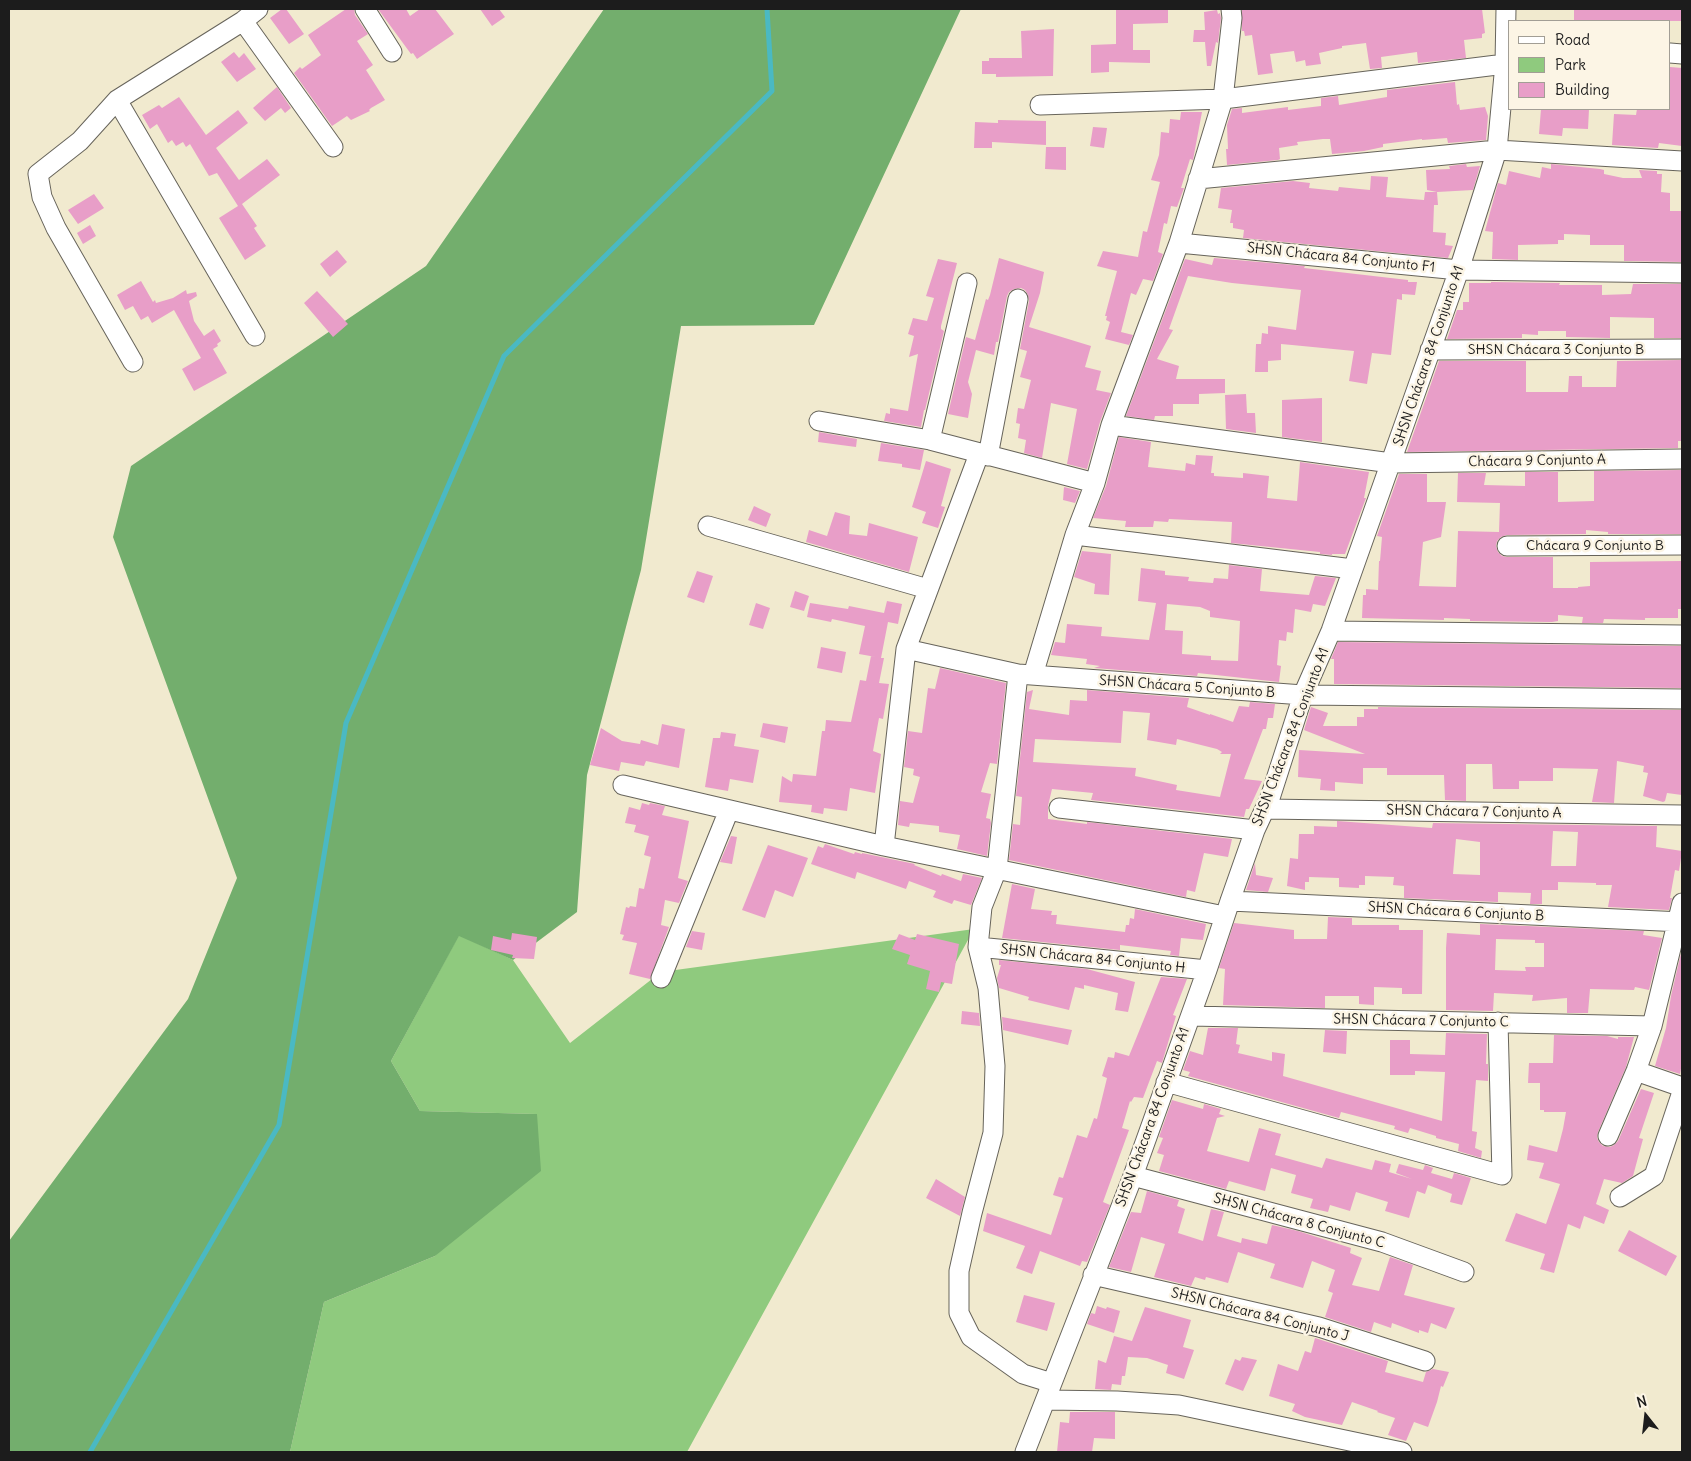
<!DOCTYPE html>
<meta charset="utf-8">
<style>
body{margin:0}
#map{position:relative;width:1691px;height:1461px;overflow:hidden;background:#f1eacf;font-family:Delius,sans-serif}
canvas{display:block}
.frame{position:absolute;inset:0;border:10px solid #1c1c1c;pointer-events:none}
.legend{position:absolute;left:1508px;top:20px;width:162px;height:90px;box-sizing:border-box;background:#fcf5e5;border:1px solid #a29e95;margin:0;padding:6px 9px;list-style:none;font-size:15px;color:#1c1c1c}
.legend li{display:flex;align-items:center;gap:10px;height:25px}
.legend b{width:25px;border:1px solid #a29e95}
.north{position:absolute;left:1621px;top:1391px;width:50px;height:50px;-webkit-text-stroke:4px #fcf5e5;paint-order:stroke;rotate:344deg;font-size:14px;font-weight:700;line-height:20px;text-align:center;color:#1c1c1c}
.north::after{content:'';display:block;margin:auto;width:18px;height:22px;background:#1c1c1c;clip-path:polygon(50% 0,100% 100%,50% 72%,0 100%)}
</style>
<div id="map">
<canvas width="1691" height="1461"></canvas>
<div class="frame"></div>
<ul class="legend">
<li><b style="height:6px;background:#fff"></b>Road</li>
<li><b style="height:14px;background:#8fca7e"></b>Park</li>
<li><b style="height:14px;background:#e89ec8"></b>Building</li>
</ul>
<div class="north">N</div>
</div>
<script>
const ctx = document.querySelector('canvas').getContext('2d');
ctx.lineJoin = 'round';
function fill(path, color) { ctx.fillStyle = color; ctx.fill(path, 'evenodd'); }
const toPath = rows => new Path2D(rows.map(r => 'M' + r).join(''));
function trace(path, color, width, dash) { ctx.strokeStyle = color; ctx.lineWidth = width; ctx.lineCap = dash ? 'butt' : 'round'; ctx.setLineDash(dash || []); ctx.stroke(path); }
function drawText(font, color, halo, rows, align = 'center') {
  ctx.font = font + ' Delius,sans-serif'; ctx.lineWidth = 5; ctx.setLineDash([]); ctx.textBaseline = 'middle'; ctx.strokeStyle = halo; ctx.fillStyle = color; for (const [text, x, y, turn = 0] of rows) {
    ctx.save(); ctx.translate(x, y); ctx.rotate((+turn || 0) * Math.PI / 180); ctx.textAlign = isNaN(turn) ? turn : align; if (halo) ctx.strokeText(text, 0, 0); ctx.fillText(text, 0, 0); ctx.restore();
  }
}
const green = toPath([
 [974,929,687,1452,290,1452,324,1302,435,1256,536,1114,420,1111,391,1061,459,935,513,960,570,1043,661,972]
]);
const forest = toPath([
 [604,9,961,9,814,325,681,326,641,570,587,775,577,912,513,960,459,936,391,1061,420,1111,537,1114,541,1171,435,1256,324,1302,290,1452,9,1452,9,1241,188,999,237,878,113,537,131,466,426,266]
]);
const stream = toPath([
 [90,1452,279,1125,346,723,504,356,772,91,767,9]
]);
const building = toPath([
 [282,9,286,9,304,34,289,44,270,18],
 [346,9,354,9,355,15,368,34,357,41,373,65,366,70,385,100,371,108,369,110,370,111,351,120,347,116,332,126,294,73,300,67,302,69,321,55,308,35],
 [378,9,406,9,410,16,420,9,435,9,454,34,417,59,413,53,411,54],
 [480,9,499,9,505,17,492,26],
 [1116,9,1168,9,1168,23,1133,24,1133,50,1150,50,1150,63,1109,62,1109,72,1091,73,1091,45,1116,44],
 [1251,9,1482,9,1485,33,1482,34,1482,38,1464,40,1466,58,1418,63,1417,52,1381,57,1382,68,1370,69,1366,43,1342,46,1342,48,1319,53,1321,64,1306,66,1305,60,1296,62,1294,51,1270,54,1273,73,1258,75,1252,35,1245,36,1244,31,1242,31,1242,10],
 [1574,9,1682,9,1682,21,1574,21],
 [1217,10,1218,14,1220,13,1221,18,1218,43,1216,42,1211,66,1207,66,1205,42,1193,42,1194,30,1205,30,1204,12],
 [1054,29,1053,76,996,77,996,74,982,74,982,61,989,61,989,58,1022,58,1021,31],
 [234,52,239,58,244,53,256,69,237,82,221,62],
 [1670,67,1682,68,1682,146,1659,143,1658,148,1612,145,1614,114,1636,115,1637,109,1670,110],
 [1455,82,1457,105,1459,104,1460,110,1485,107,1488,116,1486,140,1448,143,1447,138,1422,140,1422,139,1383,144,1383,147,1364,151,1332,154,1330,139,1323,139,1297,142,1298,145,1279,148,1280,159,1278,160,1227,165,1226,149,1228,149,1227,125,1232,109,1242,108,1242,113,1288,107,1288,110,1321,106,1321,98,1338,96,1339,105,1387,97,1387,90],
 [277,87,291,108,285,113,281,108,265,121,253,108],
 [179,97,206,135,238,110,248,123,216,148,239,180,267,159,280,175,242,204,257,226,254,228,266,246,245,260,219,218,238,206,217,173,209,176,190,144,186,147,183,142,176,146,172,140,168,143,157,124,150,129,142,115,159,105,162,108],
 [1541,109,1589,109,1588,129,1563,128,1562,136,1539,134],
 [1181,112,1202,112,1193,160,1190,159,1181,188,1184,188,1177,207,1171,206,1167,224,1164,223,1158,252,1163,254,1153,281,1143,279,1136,295,1131,293,1121,332,1133,335,1129,345,1105,339,1110,322,1106,320,1107,316,1105,316,1117,271,1097,266,1103,251,1138,257,1143,231,1147,232,1160,182,1151,180,1159,155,1161,132,1169,133,1170,119,1180,120],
 [998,120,1046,121,1046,145,992,142,992,148,974,148,975,122,998,123],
 [1093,127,1107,128,1104,148,1090,146],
 [1046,147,1066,147,1066,170,1045,169],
 [1466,164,1467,167,1480,166,1473,190,1437,192,1438,205,1434,205,1433,232,1446,233,1445,245,1453,246,1448,258,1243,238,1244,230,1233,228,1233,223,1230,223,1232,210,1218,208,1221,188,1293,181,1310,183,1309,188,1338,191,1339,187,1370,190,1371,176,1388,177,1386,197,1424,200,1425,192,1437,192,1427,190,1426,170,1450,169,1449,166],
 [1551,164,1600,169,1604,170,1604,174,1623,178,1642,178,1639,170,1657,171,1657,174,1662,174,1661,192,1670,193,1670,211,1682,211,1682,262,1624,261,1624,245,1590,245,1590,235,1564,234,1564,240,1558,240,1558,244,1518,245,1518,260,1492,259,1493,232,1485,231,1498,183,1506,185,1509,171,1540,178,1542,167,1551,169],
 [94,194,104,208,78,224,68,210],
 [90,225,96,236,83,244,77,233],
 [337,250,347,262,330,277,320,264],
 [999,258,1044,272,1040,293,1029,327,1091,346,1085,367,1101,371,1096,390,1111,393,1100,422,1087,469,1067,464,1077,409,1051,403,1042,458,1024,453,1026,440,1018,438,1020,424,1016,423,1018,408,1024,409,1031,380,1020,377,1027,351,1020,349,1029,301,1028,295,1025,290,1021,288,1014,289,1009,292,1007,296,998,342,996,342,994,355,976,350,968,382,972,394,968,418,948,414,966,337,975,340,986,299,988,300,990,295],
 [1214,258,1305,266,1304,268,1408,280,1408,282,1417,282,1415,295,1402,294,1402,300,1397,299,1391,355,1372,353,1367,384,1349,381,1354,351,1292,345,1281,344,1281,360,1268,361,1268,372,1255,372,1256,344,1261,344,1262,333,1268,334,1268,326,1296,330,1301,290,1232,283,1188,276,1169,329,1173,330,1157,359,1179,366,1176,379,1225,379,1225,393,1199,394,1199,404,1173,404,1173,416,1155,416,1154,420,1126,416,1185,259,1212,265],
 [938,259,957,263,941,326,941,329,944,331,925,410,924,410,921,427,884,421,886,413,890,414,890,408,908,411,918,354,909,357,914,336,908,334,913,318,927,321,934,298,926,296],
 [141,281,153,302,155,300,156,303,173,298,186,290,187,294,196,292,197,296,189,301,194,321,204,336,214,329,221,341,217,344,218,346,213,349,227,373,194,391,182,369,201,358,174,310,152,323,148,316,141,320,133,306,125,310,117,295],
 [1491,282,1560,283,1559,285,1602,285,1602,295,1631,294,1633,284,1682,284,1682,338,1654,338,1654,318,1610,317,1610,338,1566,337,1566,331,1538,331,1538,335,1522,334,1522,338,1447,339,1457,310,1463,310,1463,302,1469,302,1469,283,1491,283],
 [317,291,348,324,333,337,304,303],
 [1682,360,1682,441,1678,441,1678,448,1407,452,1439,361,1526,361,1526,392,1568,392,1569,376,1582,376,1582,387,1616,387,1617,361],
 [1246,394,1247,413,1255,413,1256,433,1226,429,1225,395],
 [1322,398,1322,442,1282,437,1282,400],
 [819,432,857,439,856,447,818,442],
 [1119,437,1151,442,1148,467,1185,471,1186,463,1195,465,1196,455,1213,456,1211,473,1214,473,1214,476,1243,478,1243,473,1269,476,1267,498,1297,501,1300,462,1369,472,1364,498,1366,498,1345,554,1332,554,1332,555,1320,554,1320,552,1231,543,1232,522,1169,519,1168,522,1154,521,1153,527,1125,527,1126,521,1093,518,1106,486],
 [881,443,924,450,920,470,902,467,902,464,878,461],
 [926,461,951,469,941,506,945,507,938,528,922,523,926,512,912,507],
 [1682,470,1682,534,1608,534,1608,532,1586,530,1586,534,1507,535,1501,537,1497,541,1496,546,1498,552,1502,556,1507,557,1553,557,1553,588,1578,588,1578,587,1590,586,1590,562,1682,561,1682,609,1678,609,1678,618,1645,618,1645,620,1604,619,1603,623,1582,623,1583,617,1558,615,1558,621,1552,622,1470,621,1470,619,1444,618,1444,620,1362,618,1363,595,1366,595,1366,589,1378,590,1379,561,1380,561,1382,537,1377,536,1399,474,1427,474,1427,502,1446,502,1441,537,1423,542,1419,586,1456,587,1458,531,1499,532,1500,503,1457,502,1458,473,1486,473,1484,485,1525,486,1525,472,1558,472,1558,502,1594,501,1594,471],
 [1064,487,1080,491,1075,503,1063,500],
 [754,506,771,514,766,527,748,520],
 [835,512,850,516,849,534,867,536,869,523,918,537,909,572,806,542,809,530,827,536],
 [1082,551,1111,554,1109,595,1094,594,1095,584,1074,577],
 [1229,565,1262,569,1260,591,1309,595,1315,576,1336,578,1325,606,1313,604,1311,612,1295,609,1293,633,1287,632,1286,641,1279,640,1277,665,1281,666,1279,682,1198,673,1197,676,1094,668,1100,666,1086,664,1087,659,1051,655,1055,642,1065,643,1067,624,1102,627,1101,636,1149,640,1156,603,1138,601,1141,568,1165,571,1165,575,1189,577,1188,581,1213,583,1214,578,1228,579],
 [1167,604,1200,607,1210,611,1210,617,1240,621,1238,661,1211,660,1211,656,1182,654,1183,631,1165,630],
 [697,571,713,576,704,603,687,597],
 [795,591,809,596,804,611,790,607],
 [887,601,902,604,898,624,888,622,881,658,884,658,879,683,889,684,883,719,879,718,873,751,881,754,875,793,850,788,847,811,824,808,823,814,811,812,812,805,779,802,782,776,792,782,793,774,816,776,822,731,825,731,826,720,851,722,860,680,866,681,871,656,876,657,859,654,865,626,832,619,831,622,807,617,810,603,848,609,849,606,884,613],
 [756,603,770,608,763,629,749,625],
 [1338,642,1682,646,1681,682,1682,682,1682,688,1334,684,1334,659,1331,659],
 [821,647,846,652,842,673,817,668],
 [940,668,1006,683,997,764,990,763,981,792,991,794,986,818,990,819,991,823,987,856,957,849,960,835,939,832,939,826,910,823,909,827,898,825,900,801,913,803,920,777,913,775,914,769,904,767,908,731,922,733,928,688,935,689],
 [1033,690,1029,709,1069,715,1070,700,1087,701,1087,690,1189,698,1187,707,1210,715,1210,714,1233,722,1239,706,1249,707,1250,702,1275,704,1273,718,1268,718,1266,729,1263,729,1244,779,1262,781,1249,809,1246,809,1244,817,1091,800,1093,793,1052,789,1048,806,1048,819,1087,824,1087,822,1232,839,1228,857,1204,853,1195,892,1187,890,1186,897,1009,860,1013,824,1020,825,1022,797,1016,796,1027,692],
 [1123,711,1150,713,1147,740,1176,745,1177,739,1217,749,1222,752,1220,754,1231,754,1220,797,1176,790,1177,785,1135,776,1136,768,1033,762,1035,739,1121,743],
 [1311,707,1328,713,1323,726,1357,726,1357,717,1364,717,1364,709,1378,709,1378,707,1682,710,1682,795,1667,793,1665,801,1663,802,1643,796,1648,773,1643,772,1644,766,1617,761,1614,803,1592,802,1598,769,1553,768,1553,781,1519,781,1519,789,1493,789,1492,764,1466,764,1466,801,1445,800,1444,775,1387,775,1387,768,1363,768,1363,784,1335,782,1335,791,1320,790,1321,779,1298,777,1299,750,1365,754,1304,730],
 [763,723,788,727,785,743,760,737],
 [662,724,685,729,679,768,646,761,644,766,621,762,619,771,590,765,601,728,622,741,640,744,641,740,658,745],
 [721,732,736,734,734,746,759,750,753,783,730,779,728,791,705,787,713,738,720,738],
 [642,803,649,805,650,803,665,806,662,815,689,821,678,878,688,881,679,903,665,900,661,925,669,927,650,979,629,974,637,943,622,940,624,935,620,934,626,907,629,908,630,906,636,907,639,888,644,889,651,857,644,855,649,836,634,832,636,825,625,823,629,807,640,810],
 [1337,821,1432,828,1433,823,1657,826,1656,847,1682,851,1679,871,1675,870,1670,898,1672,898,1669,910,1608,907,1612,885,1596,885,1596,883,1558,882,1558,890,1542,890,1542,893,1537,893,1542,893,1542,904,1530,904,1531,893,1498,892,1498,902,1404,898,1404,886,1393,885,1394,877,1365,876,1365,885,1359,885,1359,888,1339,887,1339,878,1309,877,1309,882,1305,882,1305,890,1287,886,1290,858,1298,859,1299,834,1314,834,1314,826,1337,827],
 [1553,831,1578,832,1576,866,1551,866],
 [1456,839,1480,842,1480,875,1453,874],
 [731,836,737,837,732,864,720,862],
 [825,844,854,854,855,852,862,854,862,853,915,864,914,865,941,876,942,874,961,881,963,874,982,878,971,905,954,900,952,904,933,897,936,891,909,881,906,889,857,872,855,879,811,864,818,846,823,848],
 [768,845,808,858,793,897,775,890,765,918,742,910],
 [1255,863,1256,875,1273,878,1268,892,1246,890],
 [1012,884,1035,889,1031,909,1052,911,1051,915,1057,915,1056,924,1125,932,1126,925,1129,925,1130,918,1134,919,1135,909,1206,924,1203,940,1181,938,1179,956,1170,955,1171,951,1120,945,1120,950,1002,938],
 [1328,917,1352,918,1352,925,1399,925,1399,930,1423,930,1422,994,1402,994,1402,988,1374,987,1374,1005,1359,1004,1359,996,1325,996,1325,1008,1223,1005,1225,969,1219,968,1234,923,1294,930,1294,939,1327,939],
 [1480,924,1644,931,1643,935,1662,938,1649,990,1635,987,1634,990,1590,989,1588,1013,1567,1013,1567,998,1532,1001,1533,995,1494,993,1493,1011,1446,1010,1446,948,1447,933,1480,935],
 [1496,939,1535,940,1535,943,1544,943,1544,967,1525,967,1526,971,1495,970],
 [692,931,705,933,702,950,686,947],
 [512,933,537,937,534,959,512,958,513,955,491,950,493,936,511,940],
 [899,934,915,940,917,934,959,944,952,984,941,982,939,992,926,989,930,971,907,964,910,955,892,949],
 [1682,949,1682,1063,1680,1074,1655,1066,1666,1028,1671,996],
 [999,960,1087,969,1135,982,1128,1012,1115,1010,1118,993,1084,985,1084,989,1075,987,1069,1010,1028,1000,1029,997,999,988,997,978,1001,965,999,965],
 [1161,977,1187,979,1173,1015,1176,1016,1162,1063,1157,1061,1143,1098,1134,1097,1131,1102,1130,1101,1122,1128,1129,1130,1103,1202,1110,1205,1087,1262,1082,1261,1080,1266,1040,1251,1032,1274,1016,1268,1025,1246,983,1231,987,1213,1051,1235,1063,1198,1053,1195,1059,1177,1063,1178,1077,1135,1087,1138,1094,1118,1097,1119,1107,1078,1102,1076,1108,1057,1114,1058,1115,1052,1129,1056],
 [962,1011,979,1013,980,1026,961,1024],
 [1002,1017,1072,1030,1068,1045,1003,1030],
 [1208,1028,1238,1028,1236,1044,1240,1045,1238,1053,1272,1061,1272,1052,1285,1054,1283,1076,1442,1121,1445,1072,1415,1071,1415,1075,1390,1075,1390,1040,1410,1040,1410,1054,1445,1055,1446,1033,1487,1034,1486,1064,1488,1064,1488,1081,1476,1080,1472,1131,1477,1132,1475,1148,1482,1151,1481,1158,1458,1151,1459,1144,1436,1138,1436,1136,1410,1128,1408,1133,1394,1129,1395,1126,1341,1112,1339,1118,1188,1076,1190,1072,1183,1070,1190,1051,1203,1055],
 [1325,1030,1347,1031,1346,1054,1323,1052],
 [1554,1035,1607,1036,1618,1039,1618,1037,1634,1037,1626,1067,1598,1132,1597,1138,1599,1142,1603,1146,1610,1147,1614,1145,1618,1141,1641,1089,1654,1093,1639,1138,1643,1139,1633,1176,1622,1183,1604,1179,1596,1204,1609,1210,1604,1224,1584,1216,1580,1229,1568,1224,1554,1273,1540,1269,1545,1254,1505,1241,1516,1213,1546,1224,1560,1184,1539,1178,1544,1163,1527,1160,1529,1145,1557,1152,1563,1129,1566,1112,1544,1112,1544,1110,1540,1110,1540,1083,1528,1083,1529,1063,1553,1063],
 [1172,1100,1203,1109,1204,1104,1221,1109,1219,1114,1225,1116,1217,1118,1207,1151,1249,1162,1259,1128,1281,1134,1275,1155,1322,1168,1326,1158,1372,1170,1375,1160,1391,1164,1389,1172,1412,1179,1396,1173,1399,1164,1423,1170,1425,1165,1433,1168,1431,1173,1452,1179,1454,1173,1471,1178,1462,1205,1450,1202,1452,1194,1428,1185,1425,1194,1417,1191,1409,1218,1385,1211,1388,1202,1356,1192,1350,1211,1330,1205,1328,1212,1310,1208,1313,1199,1291,1193,1296,1175,1271,1168,1265,1191,1229,1181,1226,1189,1159,1171,1164,1155,1157,1153,1163,1138,1159,1137],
 [936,1179,965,1197,960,1216,926,1198],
 [1147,1191,1179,1200,1177,1206,1185,1209,1178,1233,1203,1241,1211,1209,1224,1212,1217,1236,1241,1243,1242,1238,1267,1244,1272,1225,1298,1231,1351,1248,1350,1253,1362,1258,1352,1285,1379,1291,1390,1257,1413,1265,1404,1295,1455,1308,1446,1329,1431,1323,1428,1333,1419,1330,1419,1333,1392,1323,1391,1328,1374,1322,1371,1332,1325,1317,1333,1293,1328,1291,1335,1270,1312,1261,1303,1288,1270,1278,1275,1264,1238,1252,1228,1283,1206,1277,1205,1280,1195,1277,1191,1286,1154,1277,1165,1244,1141,1237,1131,1272,1109,1267,1131,1212,1141,1213],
 [1629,1230,1677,1256,1666,1276,1618,1251],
 [1024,1295,1055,1303,1047,1331,1016,1322],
 [1097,1306,1106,1309,1107,1307,1120,1311,1114,1333,1087,1324,1091,1313,1095,1314],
 [1145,1307,1191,1320,1183,1347,1194,1350,1184,1379,1166,1373,1168,1365,1147,1358,1128,1357,1125,1376,1122,1376,1121,1385,1112,1384,1111,1390,1095,1389,1098,1360,1106,1363,1114,1336,1132,1341],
 [1315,1338,1388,1361,1385,1372,1423,1382,1426,1372,1433,1369,1449,1372,1443,1387,1441,1386,1437,1402,1428,1427,1414,1422,1406,1441,1388,1435,1395,1418,1377,1412,1378,1411,1352,1402,1342,1425,1305,1417,1292,1411,1295,1404,1269,1396,1278,1364,1298,1371,1305,1351,1311,1353],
 [1242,1357,1257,1360,1243,1391,1225,1384,1235,1359,1240,1361],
 [1070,1412,1115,1412,1115,1439,1094,1438,1092,1452,1057,1452,1060,1422,1069,1423]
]);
const minor = toPath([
 [365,9,392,52],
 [243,21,333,147],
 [1670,53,1682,54],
 [117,100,255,336],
 [1040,105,1223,99,1505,64],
 [1198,179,1497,150,1682,161],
 [1179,243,1459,270,1682,273],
 [1430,350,1682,349],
 [133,362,56,228,42,197,38,174,80,141,117,100,243,21,258,9],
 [819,421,930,440,1095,483],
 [1111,425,1391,463,1682,459],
 [930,440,967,283],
 [988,456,1018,299],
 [708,526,928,589],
 [1075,535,1353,569],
 [1507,546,1682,545],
 [1331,631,1682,635],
 [906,649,1018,674,1303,695,1682,699],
 [1018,674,997,869,982,907,978,947,988,988,995,1066,993,1133,972,1213,959,1271,959,1313,971,1337,1023,1374,1052,1383],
 [1033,675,1075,535,1095,483,1111,425,1179,243,1223,99,1232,18,1231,9],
 [623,785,884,846,1224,916],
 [1059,808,1255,830],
 [1265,809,1682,815],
 [884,846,906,649,979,454],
 [1230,901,1682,922],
 [978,947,1207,970],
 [661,978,729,810],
 [1191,1016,1652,1026],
 [1636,1071,1682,1087],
 [1166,1082,1502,1175,1498,1022],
 [1608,1136,1636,1071,1652,1026,1682,903],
 [1133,1176,1382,1242,1464,1272],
 [1620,1197,1654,1176,1682,1092],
 [1093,1275,1319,1327,1425,1361],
 [1046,1400,1117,1401,1179,1405,1402,1452],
 [1025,1452,1133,1176,1207,970,1230,901,1255,830,1270,798,1303,695,1331,631,1459,270,1497,150,1505,64,1506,9]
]);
const streetNames = [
 ["SHSN Chácara 84 Conjunto F1",1341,258,6],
 ["SHSN Chácara 3 Conjunto B",1556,350],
 ["SHSN Chácara 84 Conjunto A1",1429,356,-71],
 ["Chácara 9 Conjunto A",1537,461,-1],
 ["Chácara 9 Conjunto B",1595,546],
 ["SHSN Chácara 5 Conjunto B",1187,687,4],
 ["SHSN Chácara 84 Conjunto A1",1291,737,-69],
 ["SHSN Chácara 7 Conjunto A",1474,812,1],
 ["SHSN Chácara 6 Conjunto B",1456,912,3],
 ["SHSN Chácara 84 Conjunto H",1093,959,6],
 ["SHSN Chácara 7 Conjunto C",1421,1021,1],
 ["SHSN Chácara 84 Conjunto A1",1153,1117,-70],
 ["SHSN Chácara 8 Conjunto C",1299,1221,15],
 ["SHSN Chácara 84 Conjunto J",1260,1315,14]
];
fill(green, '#8fca7e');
fill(forest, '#73ae6d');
trace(stream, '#4ab9c3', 5);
fill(building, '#e89ec8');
trace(minor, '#67645b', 21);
trace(minor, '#fff', 19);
drawText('14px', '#1c1c1c', '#fcf5e5', streetNames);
</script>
